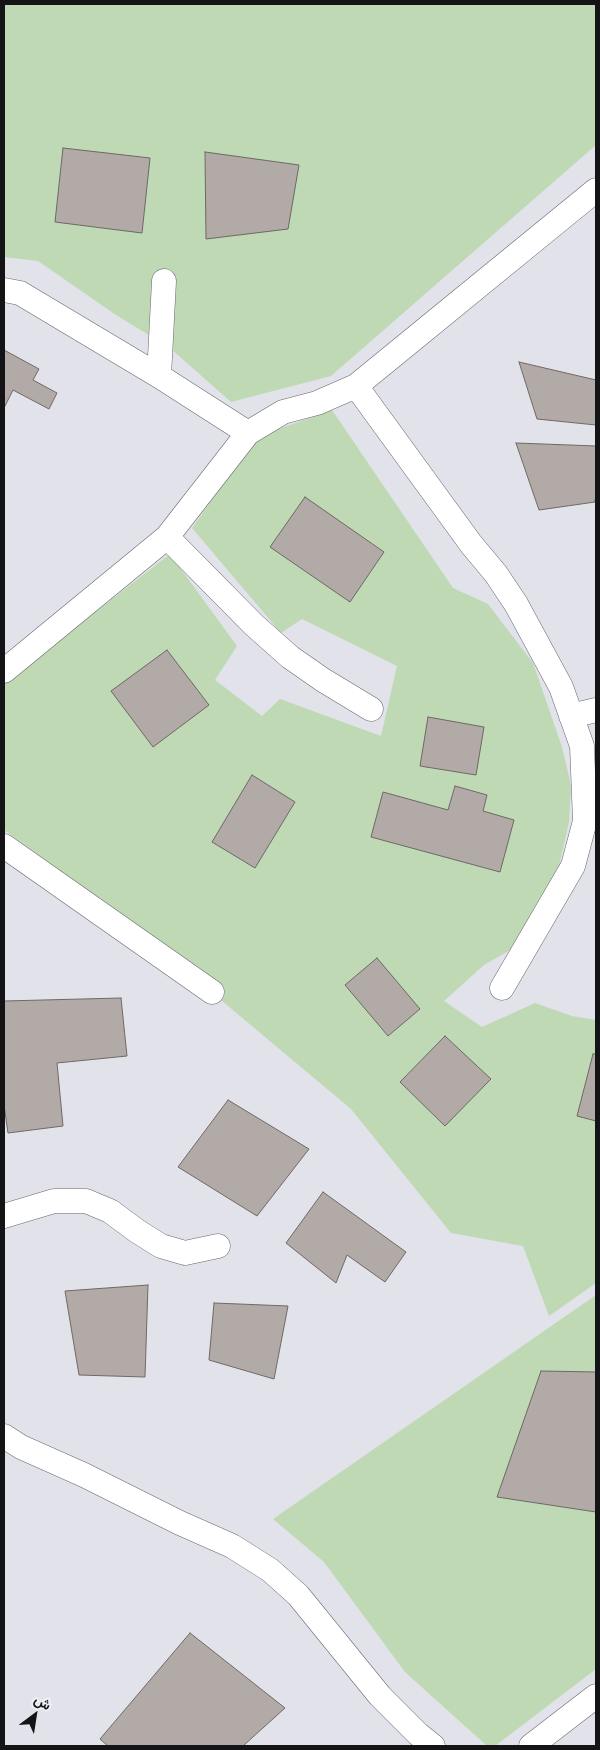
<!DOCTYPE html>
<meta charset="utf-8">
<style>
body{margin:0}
#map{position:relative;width:600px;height:1750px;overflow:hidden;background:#e2e2ea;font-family:Raleway,Vazirmatn,sans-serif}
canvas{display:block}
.frame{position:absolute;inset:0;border:5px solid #141417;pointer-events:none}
.north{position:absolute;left:10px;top:1690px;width:50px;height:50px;-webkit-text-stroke:4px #eff0f7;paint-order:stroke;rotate:31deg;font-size:14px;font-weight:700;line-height:20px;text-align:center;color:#141417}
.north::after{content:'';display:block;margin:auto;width:18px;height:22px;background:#141417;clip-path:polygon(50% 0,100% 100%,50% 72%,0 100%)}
</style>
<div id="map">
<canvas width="600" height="1750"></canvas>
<div class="frame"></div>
<div class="north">ش</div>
</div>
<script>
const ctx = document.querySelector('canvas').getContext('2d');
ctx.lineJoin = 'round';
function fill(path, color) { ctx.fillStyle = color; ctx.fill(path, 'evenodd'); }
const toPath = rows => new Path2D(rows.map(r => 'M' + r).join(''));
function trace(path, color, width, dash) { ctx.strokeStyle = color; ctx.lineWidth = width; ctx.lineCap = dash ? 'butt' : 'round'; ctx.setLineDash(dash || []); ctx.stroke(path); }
const green = toPath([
 [4,4,596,4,596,145,331,376,231,402,170,348,116,315,38,261,4,257],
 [332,410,453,588,488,604,533,663,562,747,571,785,569,822,559,866,512,949,484,965,444,1001,482,1027,535,1003,572,1016,596,1020,596,1283,549,1316,523,1246,451,1233,351,1109,105,903,4,830,4,683,170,554,237,646,215,680,262,716,280,699,381,736,397,666,302,619,281,633,192,528,256,437],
 [596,1295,596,1669,495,1746,487,1746,405,1672,324,1562,273,1519]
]);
const building = toPath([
 [63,148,150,158,142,233,55,222,63,148],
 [205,152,299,165,288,229,206,239,205,152],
 [4,350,39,369,33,380,57,393,49,409,13,390,4,408,4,350],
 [519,362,596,380,596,425,537,419,519,362],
 [516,443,596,446,596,492,595,502,539,510,516,443],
 [305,497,384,552,350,602,270,547,305,497],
 [167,650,209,705,153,747,111,691,167,650],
 [428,717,484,727,476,775,420,766,428,717],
 [252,775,295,802,255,868,212,842,252,775],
 [455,786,487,795,483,811,514,820,500,872,371,837,383,792,448,810,455,786],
 [377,958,420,1009,388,1036,345,985,377,958],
 [121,998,127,1056,57,1063,63,1126,8,1133,4,1105,4,1001,121,998],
 [445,1036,491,1079,445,1126,400,1082,445,1036],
 [593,1054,596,1054,596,1121,577,1116,593,1054],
 [228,1100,309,1149,257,1216,178,1167,228,1100],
 [323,1192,406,1252,385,1282,347,1255,336,1283,286,1243,323,1192],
 [148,1285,145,1377,79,1375,65,1291,148,1285],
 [214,1303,288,1306,274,1379,209,1360,214,1303],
 [541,1371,596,1372,596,1512,497,1497,541,1371],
 [190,1633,285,1708,243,1746,108,1746,100,1739,190,1633]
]);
const street = toPath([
 [4,290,20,293,159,376,248,433],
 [159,376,164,281],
 [356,386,471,544,496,574,516,604,561,687,582,746,585,821,573,866,502,988],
 [167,537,254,625,290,657,323,680,371,709],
 [4,671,167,537,248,433,283,412,317,403,356,386,596,190],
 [571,716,596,710],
 [4,846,212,992],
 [4,1216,54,1201,86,1201,110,1211,137,1231,161,1246,185,1253,218,1246],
 [4,1436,21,1447,84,1475,180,1523,232,1546,270,1570,298,1595,380,1696,418,1734,433,1746],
 [531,1746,596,1696]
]);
fill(green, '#bfd9b5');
fill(building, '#b2aaa7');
trace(building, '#6f6865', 1);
trace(street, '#66676d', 25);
trace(street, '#fff', 24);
</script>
